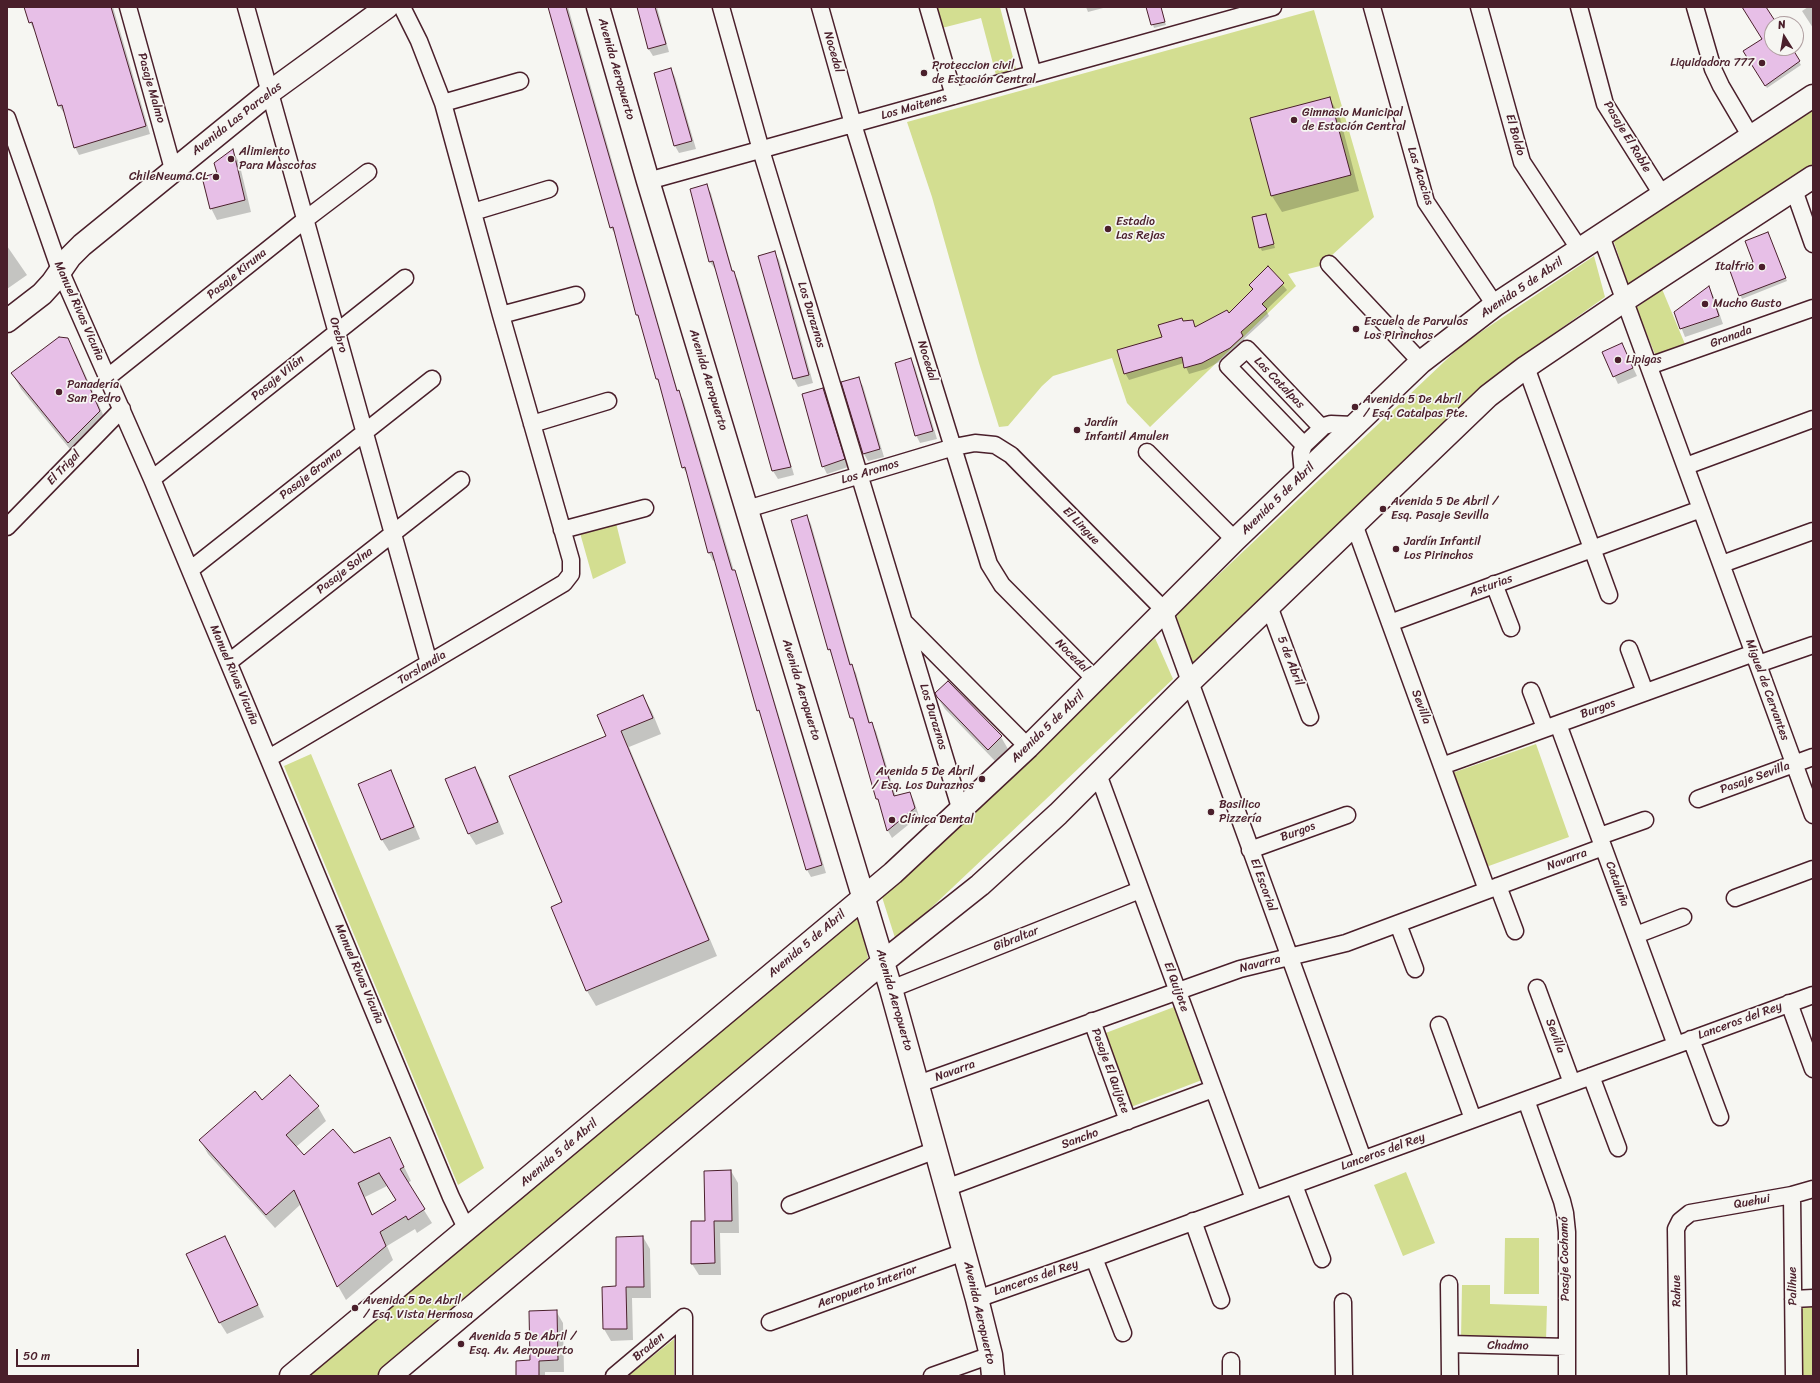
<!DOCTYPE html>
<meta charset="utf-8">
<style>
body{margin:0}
#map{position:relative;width:1820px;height:1383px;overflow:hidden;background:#f6f6f2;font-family:Sriracha,sans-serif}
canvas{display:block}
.frame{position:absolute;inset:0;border:8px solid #4a1f2b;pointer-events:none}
.north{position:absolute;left:1764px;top:16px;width:40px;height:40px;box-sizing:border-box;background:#f6f6f2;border:1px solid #b1a0a2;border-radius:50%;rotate:349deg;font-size:11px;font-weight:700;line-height:16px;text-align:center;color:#4a1f2b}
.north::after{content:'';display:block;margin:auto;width:14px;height:18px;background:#4a1f2b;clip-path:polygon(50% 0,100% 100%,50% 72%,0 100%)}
.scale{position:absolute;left:16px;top:1349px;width:123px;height:18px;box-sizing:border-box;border:2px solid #4a1f2b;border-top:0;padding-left:5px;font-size:12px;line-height:14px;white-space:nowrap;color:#4a1f2b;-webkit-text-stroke:3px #f6f6f2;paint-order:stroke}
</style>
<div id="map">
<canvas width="1820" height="1383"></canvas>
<div class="frame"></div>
<div class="north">N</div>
<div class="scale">50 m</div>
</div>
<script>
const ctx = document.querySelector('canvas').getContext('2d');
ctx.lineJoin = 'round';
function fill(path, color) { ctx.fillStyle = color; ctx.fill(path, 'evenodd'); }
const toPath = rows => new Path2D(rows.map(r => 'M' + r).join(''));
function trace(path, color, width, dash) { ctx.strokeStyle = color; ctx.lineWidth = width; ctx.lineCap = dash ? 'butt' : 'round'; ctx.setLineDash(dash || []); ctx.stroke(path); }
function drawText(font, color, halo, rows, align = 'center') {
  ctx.font = font + ' Sriracha,sans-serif'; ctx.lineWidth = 3.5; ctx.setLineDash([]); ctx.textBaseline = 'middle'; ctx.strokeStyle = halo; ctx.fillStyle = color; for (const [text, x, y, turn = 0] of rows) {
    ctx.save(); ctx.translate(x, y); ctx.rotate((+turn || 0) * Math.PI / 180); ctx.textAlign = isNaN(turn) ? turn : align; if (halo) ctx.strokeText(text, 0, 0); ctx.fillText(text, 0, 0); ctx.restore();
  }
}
const green = toPath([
 [932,7,1000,7,1016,69,996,75,981,18,938,29],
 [1314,10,1374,217,1320,266,1288,274,1296,286,1150,427,1127,403,1112,358,1053,376,1042,386,1008,426,999,427,979,363,932,197,907,122],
 [1813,106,1813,165,1629,287,1613,239],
 [1594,256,1605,297,1497,374,1191,665,1176,615,1463,344],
 [1662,289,1687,349,1657,359,1636,308],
 [616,523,626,563,593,579,580,533],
 [1155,638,1173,679,896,941,882,897],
 [1536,744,1569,837,1486,867,1452,773],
 [311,754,484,1168,458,1185,284,766],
 [858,913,868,958,387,1376,306,1376],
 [1174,1007,1202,1080,1131,1107,1103,1034],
 [1406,1172,1435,1243,1403,1256,1374,1185],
 [1505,1238,1539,1238,1539,1294,1504,1294],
 [1462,1285,1490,1285,1490,1304,1547,1306,1546,1341,1461,1339],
 [1813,1298,1813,1376,1794,1376,1793,1299],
 [674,1339,674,1376,628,1376]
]);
const shadow = toPath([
 [25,7,113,7,150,134,79,155,75,147,65,113,64,113,59,106,36,29,34,30,30,22],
 [549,7,568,7,678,392,683,399,734,571,738,579,826,873,811,877,807,870,763,718,758,710,715,560,713,561,709,553,688,475,683,468,661,387,657,379,640,320,637,315,616,235,611,228],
 [637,7,657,7,669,52,653,56,648,48],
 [1086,7,1107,7,1088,12],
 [1147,7,1161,7,1166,25,1154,28],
 [1743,7,1765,7,1775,24,1772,24,1772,48,1791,48,1801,65,1767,88,1745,51,1764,40],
 [1808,7,1813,7,1813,28,1802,11],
 [671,69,675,77,696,149,679,153,675,146],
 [1329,98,1339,114,1359,191,1282,212,1272,196,1251,119],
 [232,150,239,162,251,212,217,220,211,208,218,174],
 [706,185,711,193,733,272,738,280,794,475,778,479,773,471,716,269,715,269,710,262],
 [1266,215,1275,248,1262,251,1260,247],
 [1769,237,1787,281,1742,299,1731,272,1755,263],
 [7,246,27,275,7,289],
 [774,252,779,260,813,383,798,387,794,379,759,257],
 [1268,268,1287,290,1266,310,1269,316,1244,339,1246,343,1234,354,1206,369,1189,374,1184,363,1129,380,1125,373,1163,337,1183,322,1192,321,1196,327,1229,315,1253,291,1250,285],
 [1709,288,1713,295,1723,324,1685,337,1675,312],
 [67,339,77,356,109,428,78,459,21,389,12,373],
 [1622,344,1637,376,1618,384,1603,352],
 [911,359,915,367,937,439,920,443,916,435],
 [858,378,863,386,884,457,868,461,864,454],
 [823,389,827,397,848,467,827,474,823,466],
 [807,516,811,524,851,665,856,673,870,723,876,731,896,797,910,793,914,801,919,816,892,838,888,831,881,806,877,799,856,725,851,718,833,657,829,649],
 [948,682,1001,737,1008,749,995,761,945,709,937,697],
 [643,696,652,712,661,734,629,747,717,956,596,1006,587,991,552,907,563,902,607,736],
 [475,768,482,780,504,834,476,845,469,834],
 [391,772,397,784,420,839,389,851,382,840,359,785],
 [262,1101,318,1107,326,1121,296,1147,304,1156,354,1154,390,1138,411,1181,407,1183,432,1223,417,1233,415,1229,387,1246,393,1260,346,1300,338,1286,301,1204,275,1228,208,1154,200,1140],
 [387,1186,397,1201,373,1216,365,1197],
 [731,1171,738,1183,739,1233,720,1233,721,1275,699,1275,692,1264,706,1222],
 [643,1237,650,1249,651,1298,632,1298,633,1340,611,1341,604,1329,603,1288,618,1287],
 [231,1249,264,1317,227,1334,220,1323],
 [556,1311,563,1323,564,1372,545,1372,545,1376,517,1376,531,1361]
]);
const building = toPath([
 [24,7,111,7,146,126,74,148,62,105,58,106,32,22,29,23,24,7],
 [548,7,566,7,677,391,679,390,732,570,735,570,822,865,806,870,759,710,757,711,712,552,708,553,685,467,682,468,658,379,656,379,638,315,636,315,613,227,610,228,548,7],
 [637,7,655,7,666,44,648,49,637,7],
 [1146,7,1161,7,1165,22,1151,25,1146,7],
 [1742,7,1766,7,1777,24,1772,24,1772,48,1792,48,1800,61,1765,86,1743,51,1762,39,1742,7],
 [671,68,692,141,674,146,654,73,671,68],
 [1330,97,1351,175,1271,196,1250,118,1330,97],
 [233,149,245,200,210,209,202,177,217,173,214,163,233,149],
 [707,184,732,271,734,271,791,467,772,471,713,261,709,262,690,189,707,184],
 [1266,214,1274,244,1259,248,1252,217,1266,214],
 [1768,232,1786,278,1739,296,1730,271,1753,262,1745,241,1768,232],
 [775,251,809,375,793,379,758,256,775,251],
 [1268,266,1284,283,1262,304,1267,309,1241,332,1243,336,1230,348,1202,363,1184,368,1182,357,1124,374,1117,350,1162,337,1158,325,1182,318,1183,321,1193,320,1195,327,1227,310,1229,313,1253,289,1249,285,1268,266],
 [1709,286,1719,316,1680,329,1674,312,1709,286],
 [59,337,68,338,100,411,68,443,11,373,59,337],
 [1622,343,1633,368,1613,377,1602,352,1622,343],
 [911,358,933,431,915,436,895,363,911,358],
 [859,377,880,449,863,454,841,382,859,377],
 [823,388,845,459,822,467,802,394,823,388],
 [807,515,850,665,852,664,869,723,872,722,894,796,910,792,915,808,887,831,878,799,876,799,853,718,850,718,830,649,828,650,791,520,807,515],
 [948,681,1002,736,988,750,937,697,935,693,948,681],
 [643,695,653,718,621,731,709,940,586,991,551,907,562,902,509,776,606,736,597,715,643,695],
 [475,767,498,822,468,834,445,779,475,767],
 [391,770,414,827,381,840,358,784,391,770],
 [290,1075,319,1106,286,1135,304,1155,333,1129,354,1153,390,1137,404,1167,400,1169,425,1209,408,1220,406,1216,380,1232,386,1246,337,1287,294,1190,266,1215,199,1140,255,1091,262,1100,290,1075],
 [379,1173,396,1200,372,1215,358,1183,379,1173],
 [731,1170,732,1221,714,1221,715,1263,691,1264,691,1221,705,1221,704,1171,731,1170],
 [225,1236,258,1305,219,1323,186,1254,225,1236],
 [643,1236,644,1287,626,1287,627,1329,603,1329,602,1287,616,1286,616,1237,643,1236],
 [557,1310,558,1360,539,1361,539,1376,516,1376,516,1361,530,1360,529,1311,557,1310]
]);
const street = toPath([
 [128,7,173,169],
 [246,7,429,663],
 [721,7,761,150,961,811],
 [820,7,853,124,989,564,1002,585,1096,680],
 [928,7,954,96],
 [1015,7,1033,74],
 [1372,7,1426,202,1495,305],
 [1479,7,1522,162,1580,250],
 [1579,7,1605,104,1663,196],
 [1695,7,1713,69,1721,86,1751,137],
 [443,103,520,81],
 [7,118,60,270,152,479,451,1197,467,1230],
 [648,181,1273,7],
 [1794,190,1813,244],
 [473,212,549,189],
 [1601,236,1813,815],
 [1329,264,1421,362],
 [501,315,576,295],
 [1649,366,1813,308],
 [1526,367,1609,595],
 [108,377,306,219,368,172],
 [532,424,608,401],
 [1304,445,1228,366,1247,349,1322,428],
 [1147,452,1235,540],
 [1686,466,1813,419],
 [1303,474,1301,453,1304,445,1324,426,1331,424,1353,425],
 [152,479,405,278],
 [747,509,954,447,975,443,995,445,1011,455,1164,610,1363,1159],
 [1354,524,1487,890],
 [7,527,122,409],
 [562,530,645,508],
 [1722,564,1813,531],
 [190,570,432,379],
 [1494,584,1511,628],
 [1269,606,1310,717],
 [905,623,1028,747],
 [1390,623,1701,509],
 [1629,649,1645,692],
 [229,662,461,480],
 [1758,664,1813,645],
 [1531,691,1545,728],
 [1558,724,1676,1045],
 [269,758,564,583,571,574,571,560,501,315,443,103,419,41,402,7],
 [1442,766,1754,653],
 [1098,774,1254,1199],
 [1698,799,1813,757],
 [1600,836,1645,820],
 [1250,850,1347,815],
 [1498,886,1515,931],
 [1735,898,1813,869],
 [1398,924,1415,969],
 [1636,935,1683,917],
 [1537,988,1572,1083],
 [891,989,1140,890],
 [1789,1003,1813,1069],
 [1092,1021,1128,1121],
 [1439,1025,1473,1119],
 [1691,1039,1720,1117],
 [1591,1076,1618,1148],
 [918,1084,1240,969,1346,943,1603,847],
 [1526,1100,1562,1201,1565,1213,1567,1232,1567,1376],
 [1294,1185,1322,1259],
 [946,1188,1213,1089],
 [1792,1195,1794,1376],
 [790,1205,936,1150],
 [1193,1221,1221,1300],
 [1094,1258,1123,1333],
 [1449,1284,1450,1376],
 [977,1299,1094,1258,1813,995],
 [1793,1299,1813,1298],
 [1343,1302,1344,1376],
 [684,1317,684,1376],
 [770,1322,964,1252],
 [1450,1344,1567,1347],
 [1231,1361,1231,1376],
 [614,1376,684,1317],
 [932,1376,991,1355],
 [1678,1376,1676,1229,1680,1221,1690,1213,1792,1195,1813,1189]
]);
const secondary = toPath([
 [598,7,648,181,891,989,977,1299,991,1355,993,1376],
 [7,321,42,294,52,283,70,257,82,245,270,92,387,7],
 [291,1376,893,873,1028,747,1235,540,1421,362,1495,305,1813,96],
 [390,1376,883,962,980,885,1058,814,1189,683,1488,396,1526,367,1625,300,1813,177]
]);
const markers = [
 [1762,63,4,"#4a1f2b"],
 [924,73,4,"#4a1f2b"],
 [1294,120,4,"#4a1f2b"],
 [231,159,4,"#4a1f2b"],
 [216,177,4,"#4a1f2b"],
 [1108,229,4,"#4a1f2b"],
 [1762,267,4,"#4a1f2b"],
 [1705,304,4,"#4a1f2b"],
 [1356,329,4,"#4a1f2b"],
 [1618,360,4,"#4a1f2b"],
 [59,392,4,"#4a1f2b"],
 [1355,407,4,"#4a1f2b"],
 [1077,430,4,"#4a1f2b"],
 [1383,509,4,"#4a1f2b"],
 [1396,549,4,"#4a1f2b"],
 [982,779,4,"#4a1f2b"],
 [1211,812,4,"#4a1f2b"],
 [892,820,4,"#4a1f2b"],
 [355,1308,4,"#4a1f2b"],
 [461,1344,4,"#4a1f2b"]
];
const streetNames = [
 ["Nocedal",833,52,74],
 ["Avenida Aeropuerto",616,69,74],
 ["Pasaje Malmo",151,88,74],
 ["Los Maitenes",914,107,-16],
 ["Avenida Las Parcelas",237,119,-38],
 ["El Boldo",1515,135,74],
 ["Pasaje El Roble",1627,137,59],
 ["Las Acacias",1420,176,72],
 ["Pasaje Kiruna",237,274,-39],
 ["Avenida 5 de Abril",1522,288,-34],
 ["Manuel Rivas Vicuña",79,311,66],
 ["Los Duraznos",811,315,73],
 ["Orebro",338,335,74],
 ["Granada",1731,337,-20],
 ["Nocedal",927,361,73],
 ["Pasaje Vilán",278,378,-39],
 ["Avenida Aeropuerto",708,380,73],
 ["Las Catalpas",1279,383,46],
 ["El Trigal",64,468,-46],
 ["Los Aromos",870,472,-17],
 ["Pasaje Granna",311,474,-38],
 ["Avenida 5 de Abril",1278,499,-44],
 ["El Lingue",1081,526,46],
 ["Pasaje Solna",345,571,-38],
 ["Asturias",1491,586,-20],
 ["Nocedal",1072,656,45],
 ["5 de Abril",1290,661,69],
 ["Torslandia",422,668,-31],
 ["Manuel Rivas Vicuña",234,675,67],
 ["Avenida Aeropuerto",801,690,73],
 ["Miguel de Cervantes",1767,690,70],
 ["Sevilla",1421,707,70],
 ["Burgos",1598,709,-20],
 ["Los Duraznos",933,717,73],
 ["Avenida 5 de Abril",1048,727,-44],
 ["Pasaje Sevilla",1755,778,-20],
 ["Burgos",1298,832,-20],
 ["Navarra",1567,860,-21],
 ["Cataluña",1617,884,70],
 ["El Escorial",1263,885,70],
 ["Gibraltar",1016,939,-22],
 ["Avenida 5 de Abril",807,944,-40],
 ["Navarra",1260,964,-14],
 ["Manuel Rivas Vicuña",359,974,67],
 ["El Quijote",1176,987,70],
 ["Avenida Aeropuerto",894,1000,74],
 ["Lanceros del Rey",1740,1021,-20],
 ["Sevilla",1555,1036,70],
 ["Navarra",955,1071,-20],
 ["Pasaje El Quijote",1110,1071,70],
 ["Sancho",1080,1139,-20],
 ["Lanceros del Rey",1383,1152,-20],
 ["Avenida 5 de Abril",559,1153,-40],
 ["Quehui",1752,1202,-10],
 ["Pasaje Cochamó",1565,1259,-91],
 ["Lanceros del Rey",1036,1278,-19],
 ["Palihue",1793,1286,-91],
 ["Aeropuerto Interior",867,1287,-20],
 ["Rahue",1677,1291,-91],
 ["Avenida Aeropuerto",979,1313,77],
 ["Chadmo",1508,1346,1],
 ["Braden",649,1347,-40]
];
const poiNames = [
 ["Liquidadora 777",1754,63,"right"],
 ["Proteccion civil",932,66],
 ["de Estación Central",932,80],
 ["Gimnasio Municipal",1302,113],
 ["de Estación Central",1302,127],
 ["Alimiento",239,152],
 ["Para Mascotas",239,166],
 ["ChileNeuma.CL",208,177,"right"],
 ["Estadio",1116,222],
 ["Las Rejas",1116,236],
 ["Italfrio",1754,267,"right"],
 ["Mucho Gusto",1713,304],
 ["Escuela de Parvulos",1364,322],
 ["Los Pirinchos",1364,336],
 ["Lipigas",1626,360],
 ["Panadería",67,385],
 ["San Pedro",67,399],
 ["Avenida 5 De Abril",1363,400],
 ["/ Esq. Catalpas Pte.",1363,414],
 ["Jardín",1085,423],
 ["Infantil Amulen",1085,437],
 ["Avenida 5 De Abril /",1391,502],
 ["Esq. Pasaje Sevilla",1391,516],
 ["Jardín Infantil",1404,542],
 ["Los Pirinchos",1404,556],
 ["Avenida 5 De Abril",974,772,"right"],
 ["/ Esq. Los Duraznos",974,786,"right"],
 ["Basilico",1219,805],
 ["Pizzería",1219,819],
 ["Clínica Dental",900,820],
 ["Avenida 5 De Abril",363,1301],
 ["/ Esq. Vista Hermosa",363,1315],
 ["Avenida 5 De Abril /",469,1337],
 ["Esq. Av. Aeropuerto",469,1351]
];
fill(green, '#d3de91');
fill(shadow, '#0003');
fill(building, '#e7bfe7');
trace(building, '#4a1f2b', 1);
trace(street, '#4a1f2b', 19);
trace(secondary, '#4a1f2b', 25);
trace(street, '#f6f6f2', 16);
trace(secondary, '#f6f6f2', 22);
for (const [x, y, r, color] of markers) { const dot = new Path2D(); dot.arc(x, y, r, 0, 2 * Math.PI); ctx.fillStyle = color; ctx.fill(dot); trace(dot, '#f6f6f2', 1.5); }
drawText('12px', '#4a1f2b', '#f6f6f2', streetNames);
drawText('12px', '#4a1f2b', '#f6f6f2', poiNames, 'left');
</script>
